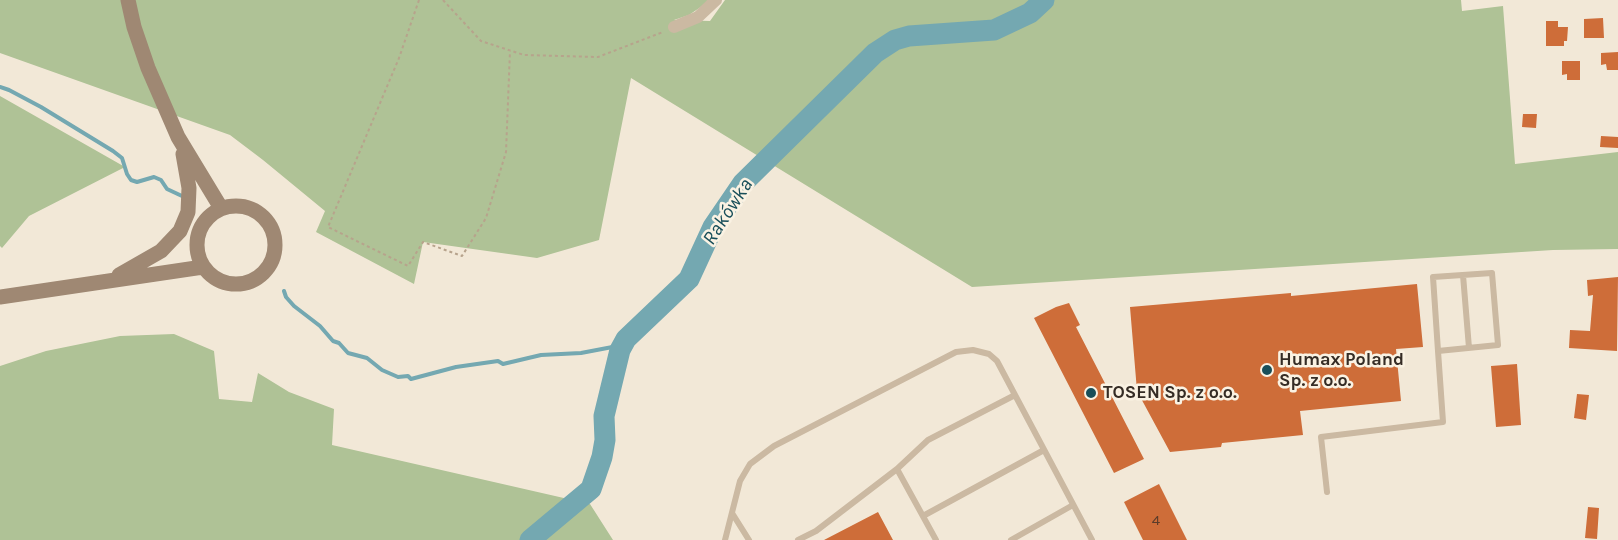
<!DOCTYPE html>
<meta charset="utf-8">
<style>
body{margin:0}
canvas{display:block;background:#f2e8d7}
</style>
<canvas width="1618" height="540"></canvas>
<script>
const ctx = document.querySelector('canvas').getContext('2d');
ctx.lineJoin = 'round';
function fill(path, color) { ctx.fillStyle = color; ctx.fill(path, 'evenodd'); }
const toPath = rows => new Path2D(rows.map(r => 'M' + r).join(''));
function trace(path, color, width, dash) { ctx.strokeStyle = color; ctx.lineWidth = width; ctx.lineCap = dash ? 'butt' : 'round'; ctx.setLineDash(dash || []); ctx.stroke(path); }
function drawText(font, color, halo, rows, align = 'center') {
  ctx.font = font + ' Karla,sans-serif'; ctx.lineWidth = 5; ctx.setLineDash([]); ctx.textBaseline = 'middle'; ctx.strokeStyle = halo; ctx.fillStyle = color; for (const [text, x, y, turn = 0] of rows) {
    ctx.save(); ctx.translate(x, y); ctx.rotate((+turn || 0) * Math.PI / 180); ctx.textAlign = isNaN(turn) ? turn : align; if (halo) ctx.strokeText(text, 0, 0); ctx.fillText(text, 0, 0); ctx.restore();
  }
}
const green = toPath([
 [0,0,711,0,689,15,674,20,710,21,725,0,1461,0,1462,11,1503,6,1515,164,1618,152,1618,249,1553,250,972,287,631,78,599,240,537,258,423,242,414,284,316,232,325,211,263,160,230,135,0,53],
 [0,96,125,167,29,216,2,248,0,246],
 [174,334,214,351,219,399,252,402,258,373,289,392,334,409,332,445,590,504,613,540,0,540,0,366,46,351,120,336]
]);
const stream = toPath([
 [0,87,9,90,41,107,113,151,122,158,127,174,131,180,137,182,154,177,161,180,167,189,182,196],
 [284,291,286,297,294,306,320,326,333,341,339,343,348,353,367,358,382,370,398,377,408,376,411,379,456,367,498,361,503,364,541,355,581,353,623,345]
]);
const river = toPath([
 [530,540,591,489,602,457,605,440,604,416,620,350,626,339,689,279,713,227,743,183,875,53,895,40,909,36,994,30,1030,13,1044,0]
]);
const building = toPath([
 [1603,18,1604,38,1584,38,1584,19],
 [1546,21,1558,21,1558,27,1568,27,1567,41,1564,41,1564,46,1546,46],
 [1618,52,1618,70,1607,70,1606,64,1601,65,1601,53],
 [1562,61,1580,61,1580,80,1567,80,1567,74,1562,75],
 [1523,114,1537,114,1536,128,1522,127],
 [1601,136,1618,137,1618,148,1600,147],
 [1618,277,1617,351,1569,348,1570,330,1590,331,1593,295,1588,296,1587,280],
 [1417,284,1423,347,1396,349,1401,401,1300,411,1303,435,1222,443,1221,447,1170,452,1137,391,1130,307,1291,293,1291,296],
 [1069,303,1080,325,1076,327,1144,459,1114,473,1034,318,1056,307],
 [1517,364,1521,425,1496,427,1491,366],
 [1577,394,1589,395,1586,420,1574,418],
 [1159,484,1187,540,1143,540,1124,502],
 [1588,507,1599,508,1597,539,1585,538],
 [878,512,893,540,824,540]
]);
const path = toPath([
 [419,0,399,58,328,227,408,266,423,242,462,256,486,218,506,152,510,51],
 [443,0,481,41,524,55,598,57,663,32]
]);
const service = toPath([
 [1463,275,1469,348],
 [1327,492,1321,437,1443,422,1438,351,1433,277,1492,273,1498,345,1438,351],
 [732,513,749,540],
 [923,516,1044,450],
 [725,540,740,481,750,464,774,446,956,352,973,350,989,354,997,361,1092,540],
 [798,540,816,531,897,469],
 [936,540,897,469,928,440,1015,395],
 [1011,540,1073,505]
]);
const minor = toPath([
 [674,27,698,17,716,0]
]);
const secondary = toPath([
 [128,0,134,27,148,68,178,137,221,208],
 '197 245a39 39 0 1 1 78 0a39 39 0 1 1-78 0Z',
 [119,275,161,251,180,231,188,212,189,188,183,154],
 [0,297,203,267]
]);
const markers = [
 [1267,370,6,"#184e59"],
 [1091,393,6,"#184e59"]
];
const numberNames = [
 ["4",1156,521]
];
const poiNames = [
 ["Humax Poland",1279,360],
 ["Sp. z o.o.",1279,381],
 ["TOSEN Sp. z o.o.",1103,393]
];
const waterNames = [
 ["Rakówka",728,212,-57]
];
fill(green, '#afc296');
trace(stream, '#74a8b1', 4);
trace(river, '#74a8b1', 21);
fill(building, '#ce6d39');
trace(path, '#b7a38c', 2, [3, 3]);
trace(service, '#cbb9a2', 6);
trace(minor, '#cbb9a2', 12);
trace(secondary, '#9f8873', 15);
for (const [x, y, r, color] of markers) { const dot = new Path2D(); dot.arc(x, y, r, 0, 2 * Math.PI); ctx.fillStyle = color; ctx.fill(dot); trace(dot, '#faf2e3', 2); }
drawText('15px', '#5b3c2a', null, numberNames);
drawText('bold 18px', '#352c25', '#faf2e3', poiNames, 'left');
drawText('italic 20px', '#184e59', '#faf2e3', waterNames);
</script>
